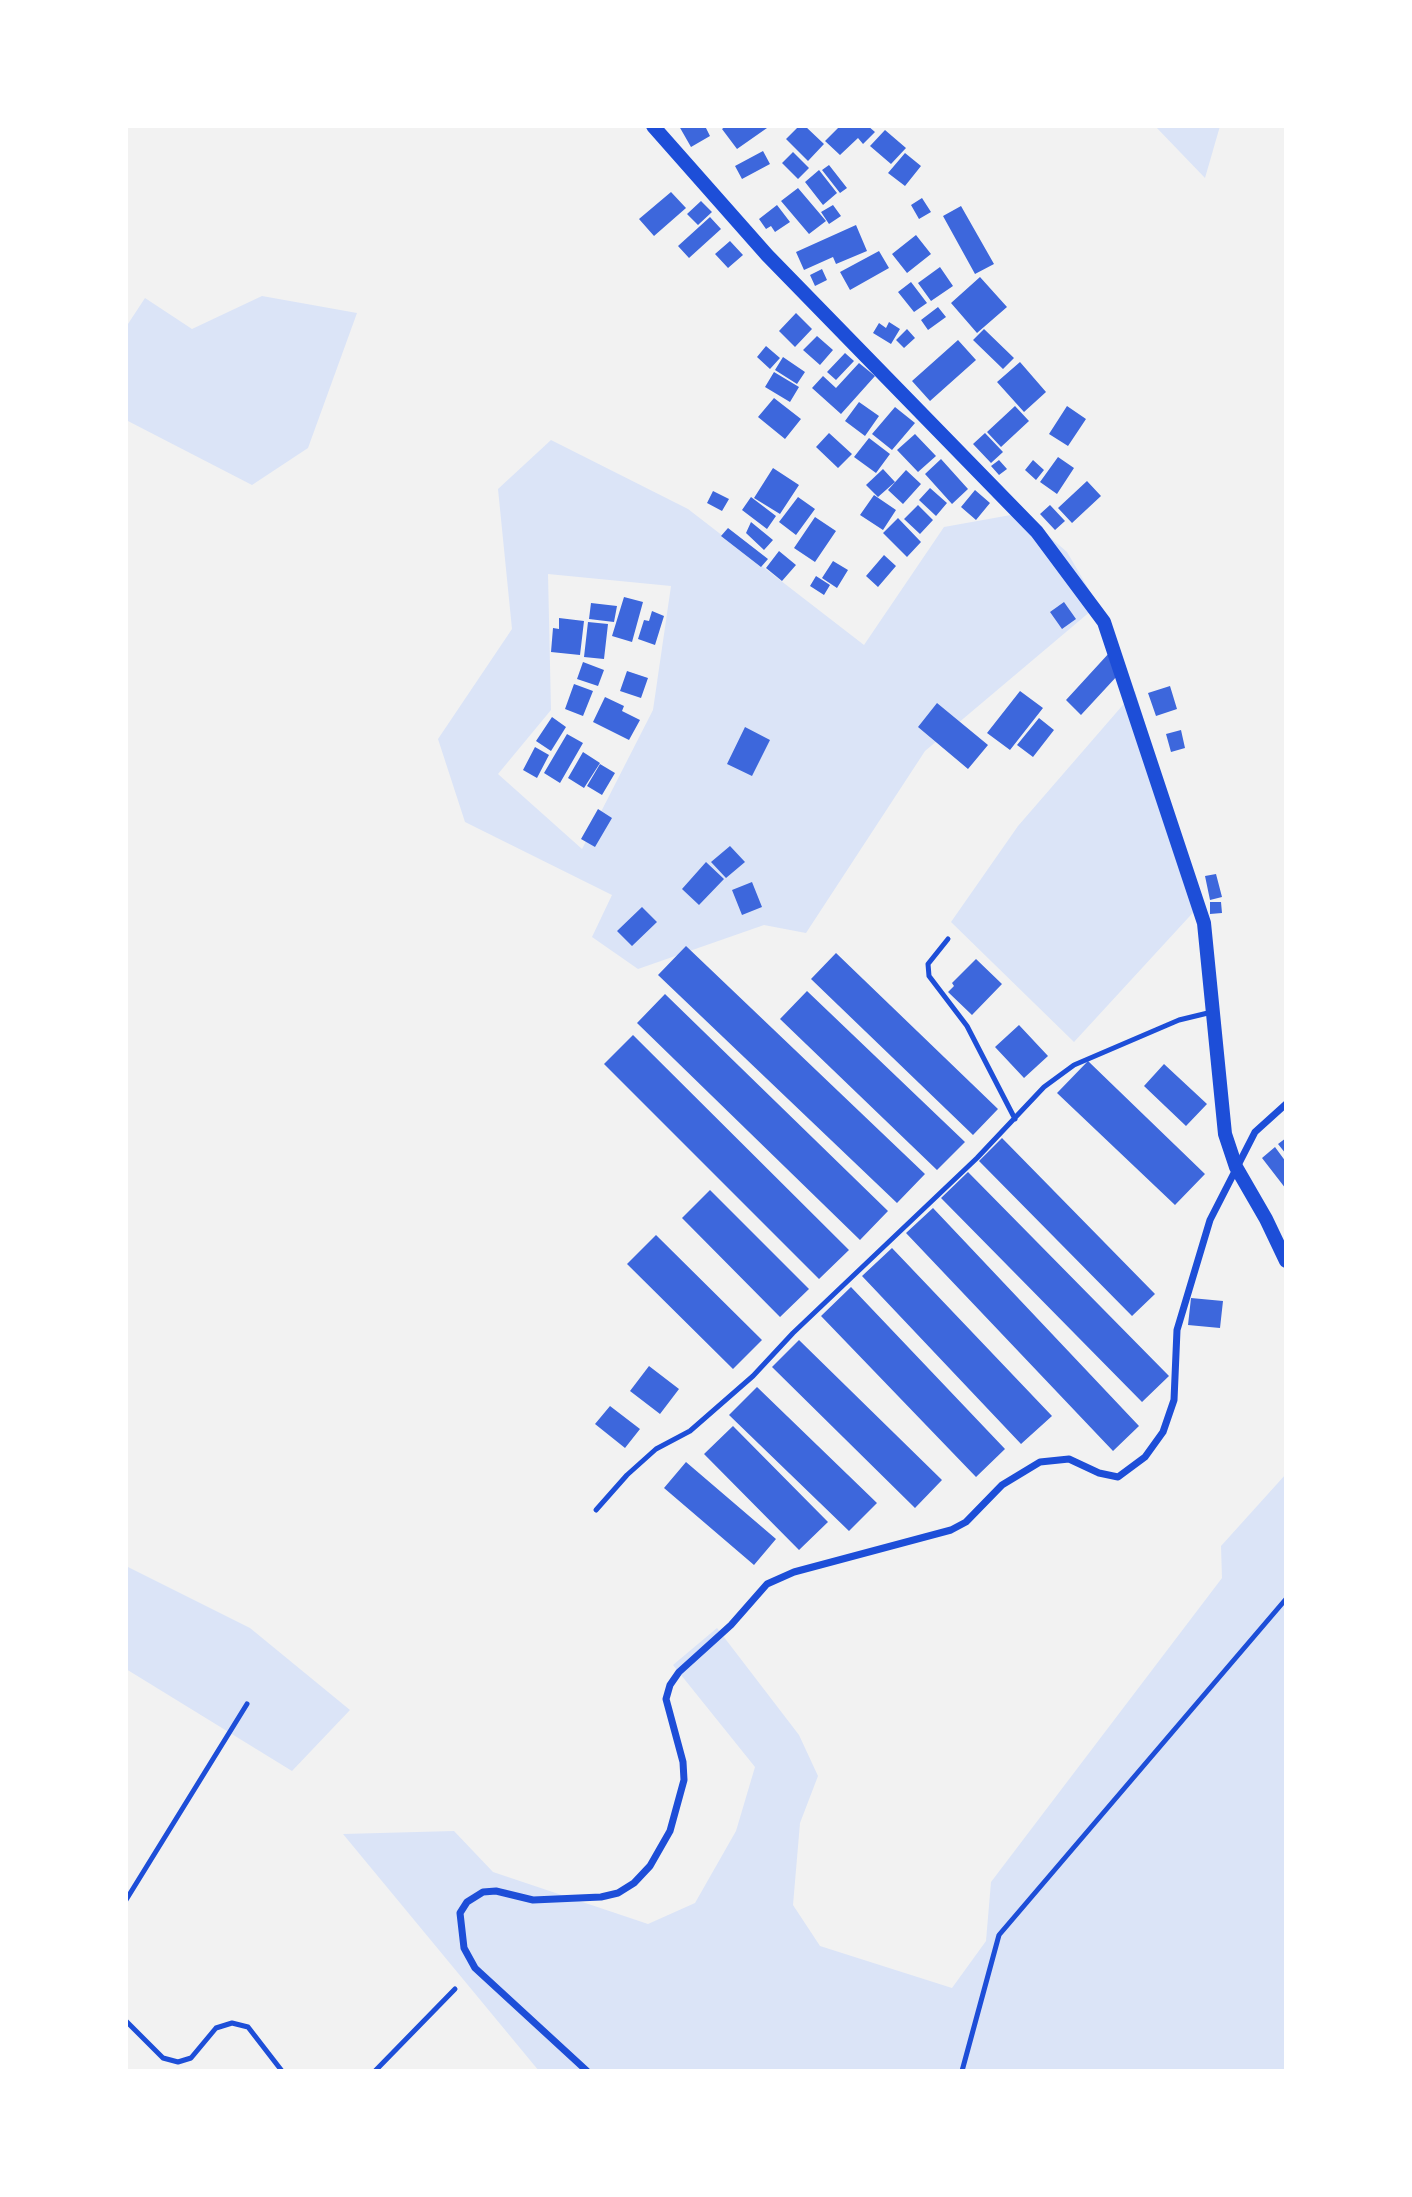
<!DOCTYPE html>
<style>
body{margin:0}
#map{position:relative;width:1412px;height:2197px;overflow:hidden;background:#f2f2f2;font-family:Lato,sans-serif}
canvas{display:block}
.frame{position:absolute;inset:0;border:128px solid #fff;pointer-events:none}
</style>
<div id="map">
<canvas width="1412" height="2197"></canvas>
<div class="frame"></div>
</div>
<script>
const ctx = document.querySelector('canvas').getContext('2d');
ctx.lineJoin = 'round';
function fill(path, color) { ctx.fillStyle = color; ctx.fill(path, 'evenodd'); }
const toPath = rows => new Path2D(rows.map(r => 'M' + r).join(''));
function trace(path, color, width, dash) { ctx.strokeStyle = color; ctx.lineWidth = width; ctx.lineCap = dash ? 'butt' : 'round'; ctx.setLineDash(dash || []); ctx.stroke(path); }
const green = toPath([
 [1155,126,1220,126,1205,178],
 [262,296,357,313,308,448,252,485,126,420,126,327,145,298,192,329],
 [551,440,688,509,864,645,944,527,1022,513,1067,552,1098,605,925,751,806,933,764,925,638,969,592,937,612,895,465,822,438,739,512,629,498,489],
 [548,574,671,586,653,710,582,849,498,774,551,710],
 [1135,691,1200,905,1074,1042,951,922,1018,826],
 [1286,1474,1286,2071,539,2071,343,1834,454,1831,493,1872,648,1924,695,1903,736,1831,755,1767,673,1665,717,1628,799,1735,818,1776,800,1823,793,1905,820,1946,952,1988,986,1941,991,1882,1222,1578,1221,1546],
 [126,1566,250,1628,350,1710,292,1771,126,1669]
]);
const building = toPath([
 [679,126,705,126,710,136,691,147],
 [726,126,765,126,767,128,737,149,722,129],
 [799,126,805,126,824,144,808,161,786,139],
 [840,126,868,126,875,132,863,144,858,138,840,155,825,141],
 [885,130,906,148,891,164,870,146],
 [763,151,770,164,742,179,735,166],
 [793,152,809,168,798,179,782,163],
 [905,153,921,166,905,186,888,173],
 [829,165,847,188,840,193,822,170],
 [819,170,837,193,823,205,805,182],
 [798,188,826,221,809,234,781,201],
 [671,192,686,208,654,236,639,219],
 [922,198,931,212,919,219,911,205],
 [701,201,712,212,698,225,687,214],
 [777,205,790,222,775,232,771,226,766,229,759,219],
 [833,205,841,216,829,224,821,212],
 [961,206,994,264,975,274,943,216],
 [710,217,721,229,689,258,678,246],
 [856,225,867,251,836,264,833,257,804,270,796,252],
 [916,235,931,254,907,273,892,254],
 [730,241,743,255,728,268,715,254],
 [879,251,889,268,850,290,840,272],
 [940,267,953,286,931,301,918,283],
 [822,269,827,280,815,286,810,275],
 [980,277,1007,307,977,333,951,303],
 [911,282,927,303,914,312,898,292],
 [938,307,946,317,928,330,921,320],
 [796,313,812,329,795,347,779,331],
 [889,322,900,329,891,344,873,333,879,323,886,328],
 [907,329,915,338,904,348,896,340],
 [984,329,1014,358,1003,369,973,340],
 [817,336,833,350,820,365,803,350],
 [958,340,976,360,930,401,912,381],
 [766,346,780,358,770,369,757,357],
 [845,353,854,361,836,380,827,372],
 [783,357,805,372,797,384,775,370],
 [1020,362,1046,392,1024,412,997,382],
 [859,363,875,376,841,414,812,388,823,376,836,388],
 [774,372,799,387,790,402,765,387],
 [774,398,801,419,785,439,758,417],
 [859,402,879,416,865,436,845,421],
 [1015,406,1029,421,1001,447,987,432],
 [1067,406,1086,419,1068,446,1049,434],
 [895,407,915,423,892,450,872,434],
 [829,433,852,454,838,468,816,447],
 [985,433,1003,452,991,463,973,444],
 [915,434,936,456,918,472,897,450],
 [869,438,890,454,876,473,854,457],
 [1058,457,1074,468,1057,494,1040,482],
 [941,459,968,489,952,504,925,474],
 [999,460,1007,469,999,475,991,466],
 [1033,460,1044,470,1036,480,1025,470],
 [773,468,799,485,780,514,754,498],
 [883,469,895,482,878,497,866,485],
 [906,470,921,484,903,504,888,490],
 [1087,481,1101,496,1072,523,1058,508],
 [930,488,947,503,936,516,919,500],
 [975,490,990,503,976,520,961,507],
 [713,491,729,499,722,511,707,503],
 [874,495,896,510,883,530,860,515],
 [751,497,776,516,767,529,742,510],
 [798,497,815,509,796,535,779,522],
 [918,505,933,520,920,534,904,519],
 [1050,505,1065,521,1055,530,1040,514],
 [815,517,836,531,815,562,794,548],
 [898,518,921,542,907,557,883,533],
 [751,522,773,540,764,550,746,533],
 [728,528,768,559,761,567,721,536],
 [779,551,796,565,782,581,766,568],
 [884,555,896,566,878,587,866,576],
 [833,561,848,570,837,588,822,578],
 [816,576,830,585,824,595,810,586],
 [624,597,643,602,632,642,612,636],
 [1064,602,1076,619,1062,629,1050,612],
 [591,603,617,606,614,622,589,619],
 [652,611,664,616,655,645,638,639,644,620,649,621],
 [559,618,584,621,580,655,551,652,553,628,559,629],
 [588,622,608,624,604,659,584,657],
 [1110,652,1118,675,1081,715,1066,700],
 [583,662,604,670,598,686,577,679],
 [627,671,648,678,641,698,620,691],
 [574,684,593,691,583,716,565,709],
 [1170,686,1177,709,1156,716,1148,693],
 [1020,691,1043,708,1010,750,987,733],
 [605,697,624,706,622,711,640,720,629,740,593,722],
 [937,703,988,745,968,769,918,727],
 [552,717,566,727,551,751,536,741],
 [1039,718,1054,730,1033,757,1017,745],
 [745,727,770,740,752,776,727,764],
 [1181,730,1185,748,1171,752,1166,734],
 [567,734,583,743,560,783,544,773],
 [535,747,549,755,537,778,523,770],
 [583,752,600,763,584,788,568,778],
 [600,764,615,773,602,795,587,786],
 [598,809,612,818,595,847,581,839],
 [730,846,745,862,726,878,711,862],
 [706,862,724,879,699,905,682,889],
 [1216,874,1222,897,1210,900,1205,876],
 [752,882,762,907,742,915,732,890],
 [1210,902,1221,902,1222,913,1210,914],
 [642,907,657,922,632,946,617,931],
 [686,946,925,1174,897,1203,658,975],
 [836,953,998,1109,973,1135,811,979],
 [976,959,1002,984,972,1015,948,992,954,986,952,983],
 [807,991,965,1142,937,1170,780,1019],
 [665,994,888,1211,860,1240,637,1023],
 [1019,1025,1048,1056,1024,1078,995,1047],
 [633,1035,849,1250,819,1279,604,1064],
 [1088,1061,1205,1174,1175,1205,1057,1093],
 [1164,1064,1207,1104,1186,1126,1144,1086],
 [1002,1138,1155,1294,1132,1316,979,1161],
 [1286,1138,1286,1154,1278,1144],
 [1275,1147,1286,1162,1286,1189,1262,1158],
 [968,1172,1169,1376,1142,1402,941,1198],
 [710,1190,809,1289,780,1317,682,1218],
 [933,1208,1139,1426,1113,1451,906,1233],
 [656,1235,762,1340,733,1369,627,1264],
 [892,1248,1052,1416,1021,1444,862,1276],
 [851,1287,1005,1449,976,1477,821,1316],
 [1191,1298,1223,1301,1220,1328,1188,1325],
 [799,1340,942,1480,915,1508,772,1367],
 [649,1366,679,1389,660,1414,630,1391],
 [757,1387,877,1503,849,1531,729,1415],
 [610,1406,640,1429,625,1448,595,1424],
 [733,1426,828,1522,799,1550,704,1454],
 [686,1462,776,1539,754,1565,664,1488]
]);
const service = toPath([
 [948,939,928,964,929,976,967,1026,1015,1119],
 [596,1510,627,1475,656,1449,690,1431,753,1376,793,1333,977,1158,1044,1087,1074,1065,1179,1020,1212,1012],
 [126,1900,247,1704],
 [126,2021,163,2058,178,2062,191,2058,216,2028,232,2023,248,2027,282,2071],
 [375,2071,455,1989],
 [962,2071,999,1935,1286,1599]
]);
const minor = toPath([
 [587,2071,475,1968,464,1948,460,1913,467,1902,483,1892,496,1891,533,1900,601,1897,618,1893,634,1883,650,1866,670,1831,684,1780,683,1762,666,1699,670,1685,679,1672,731,1625,767,1584,794,1572,951,1530,966,1522,1002,1485,1040,1462,1069,1459,1099,1473,1118,1477,1145,1457,1163,1432,1174,1400,1177,1330,1210,1220,1255,1132,1286,1104]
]);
const secondary = toPath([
 [653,126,767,255,1037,532,1104,622,1204,923,1225,1134,1236,1167,1266,1219,1286,1261]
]);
fill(green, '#dbe4f7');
fill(building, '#3d67dc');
trace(service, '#1d4ed8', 5);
trace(minor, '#1d4ed8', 7);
trace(secondary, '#1d4ed8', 14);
</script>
